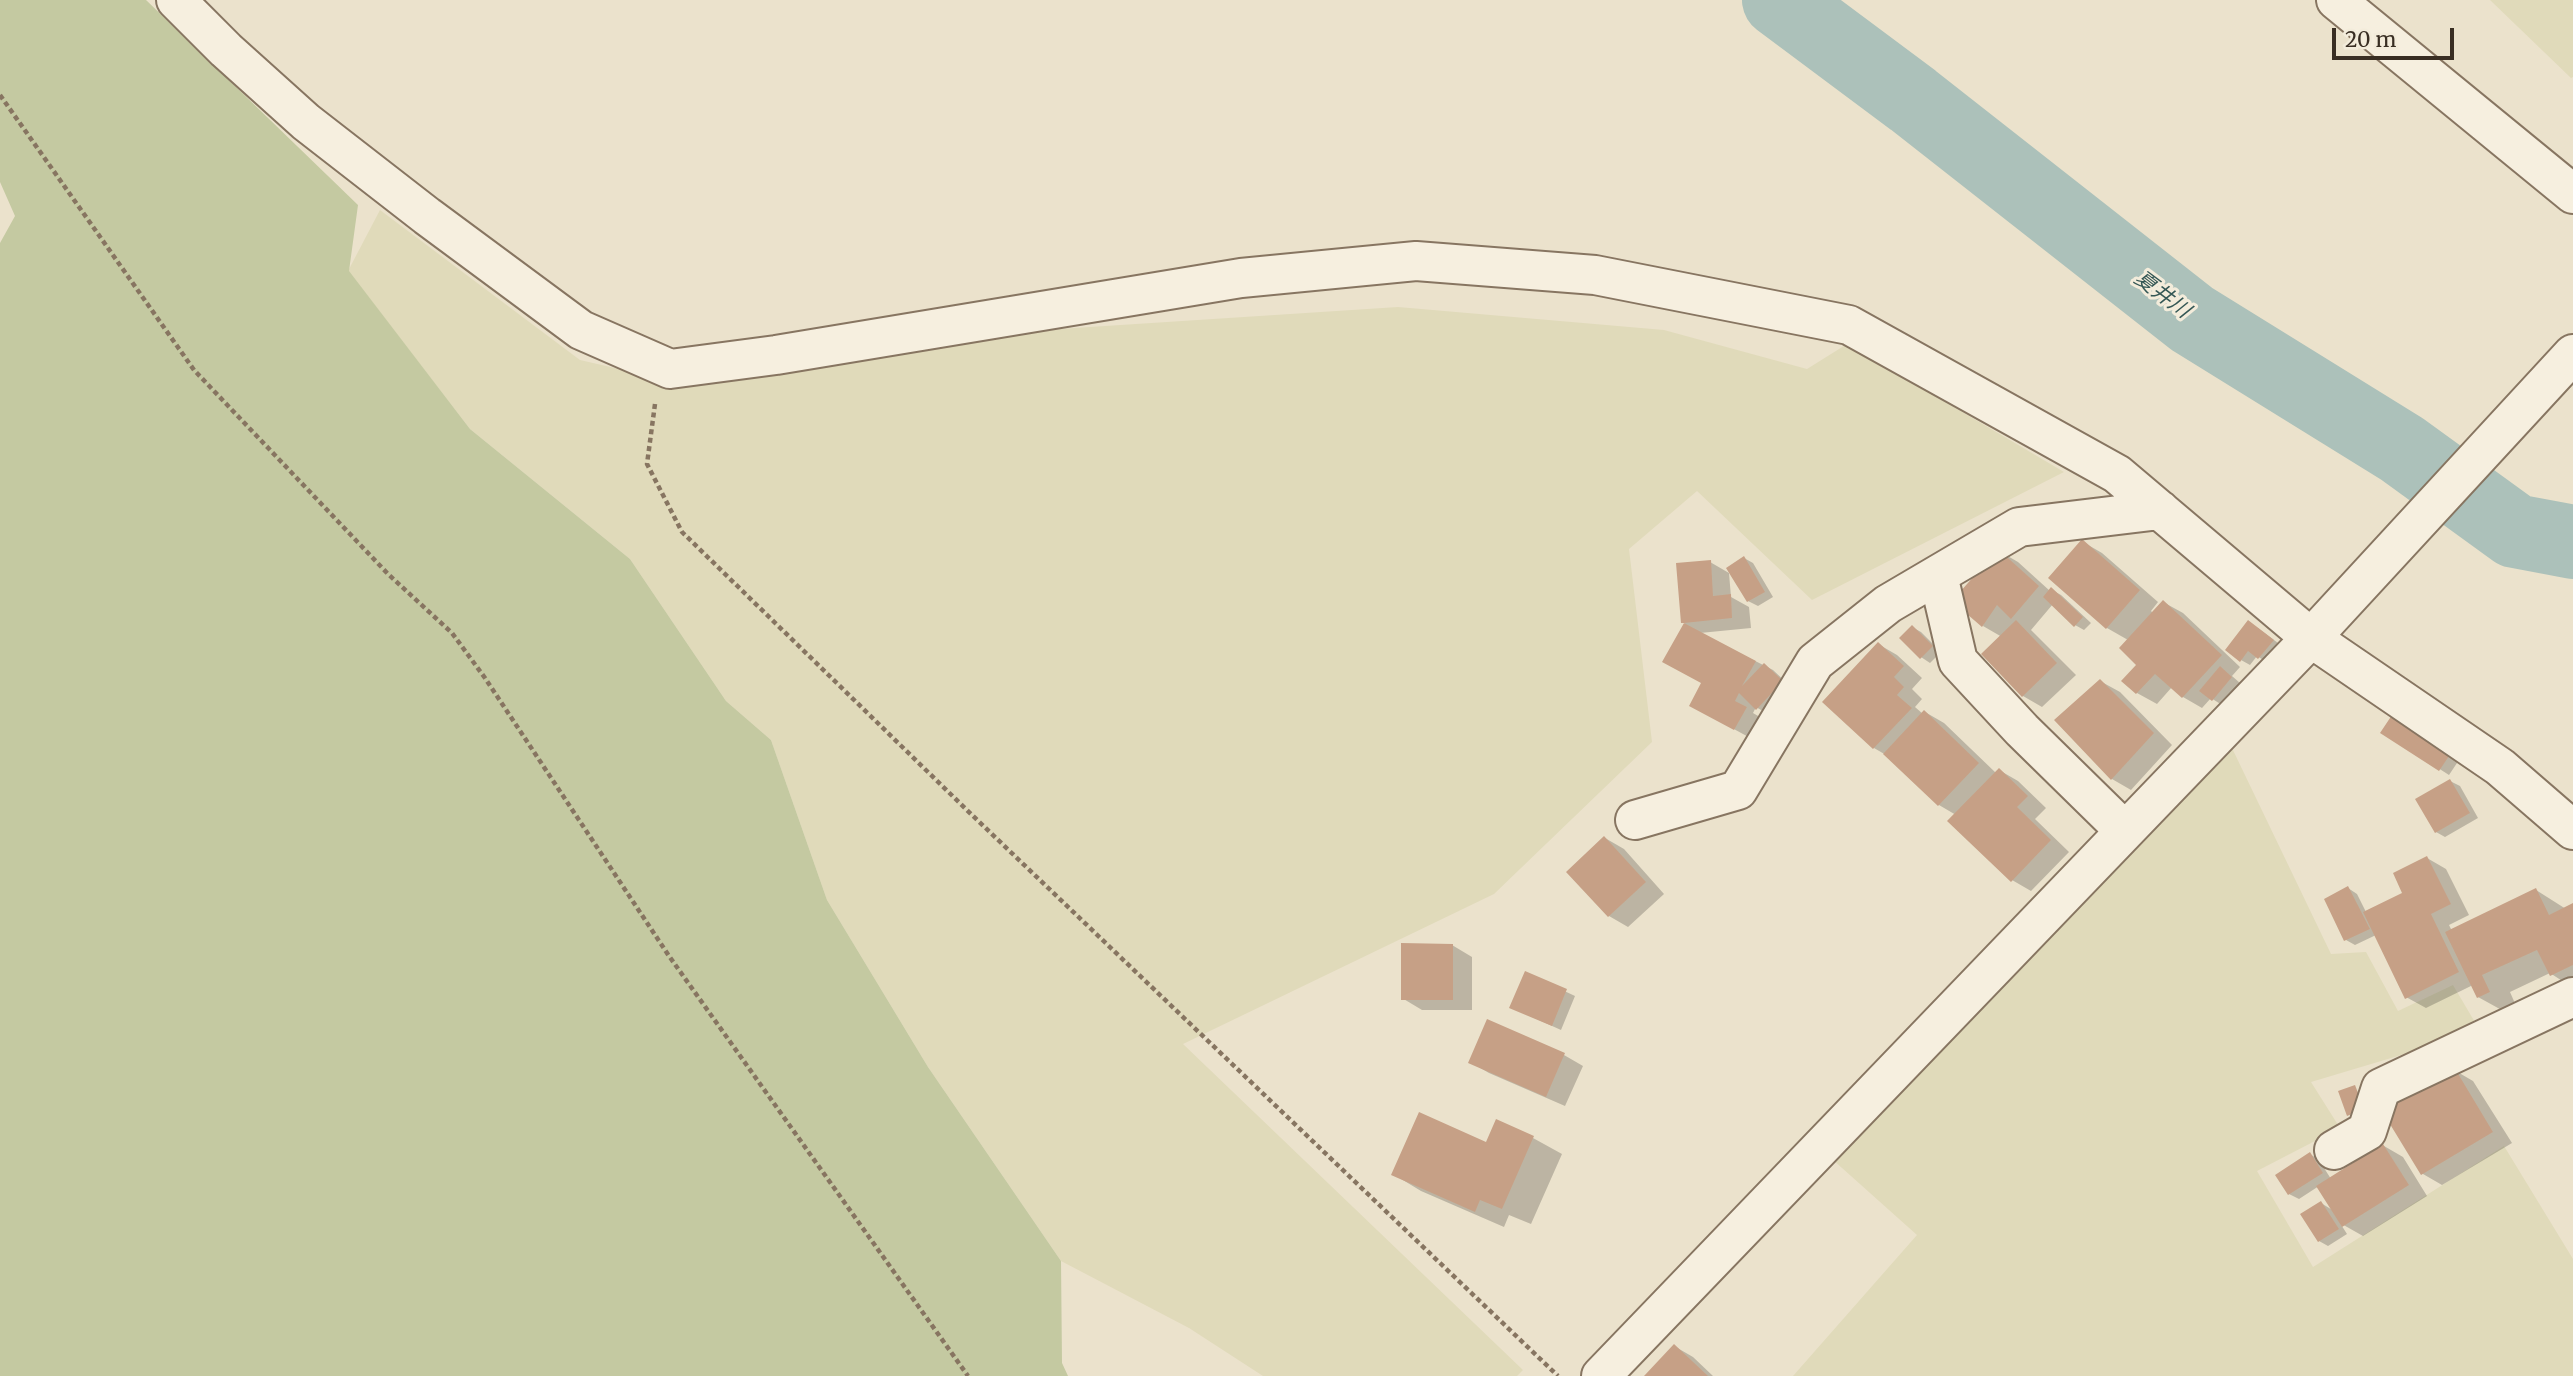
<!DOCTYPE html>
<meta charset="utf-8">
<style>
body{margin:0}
#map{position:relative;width:2573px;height:1376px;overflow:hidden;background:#ebe2cc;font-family:Merriweather,serif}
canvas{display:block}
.scale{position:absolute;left:2332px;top:28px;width:122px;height:32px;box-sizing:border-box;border:4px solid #392e23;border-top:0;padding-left:9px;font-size:21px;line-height:24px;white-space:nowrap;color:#392e23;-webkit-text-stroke:5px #f3ecdb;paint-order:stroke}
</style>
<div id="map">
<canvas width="2573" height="1376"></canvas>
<div class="scale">20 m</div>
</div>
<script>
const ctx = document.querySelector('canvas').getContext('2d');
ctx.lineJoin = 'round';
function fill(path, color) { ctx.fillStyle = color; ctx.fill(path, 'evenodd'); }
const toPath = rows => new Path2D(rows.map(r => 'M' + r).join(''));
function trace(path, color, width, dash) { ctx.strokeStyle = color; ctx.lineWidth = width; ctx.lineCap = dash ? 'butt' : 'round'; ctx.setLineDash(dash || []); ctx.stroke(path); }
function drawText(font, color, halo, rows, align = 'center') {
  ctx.font = font + ' Merriweather,"Noto Sans JP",serif'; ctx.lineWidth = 6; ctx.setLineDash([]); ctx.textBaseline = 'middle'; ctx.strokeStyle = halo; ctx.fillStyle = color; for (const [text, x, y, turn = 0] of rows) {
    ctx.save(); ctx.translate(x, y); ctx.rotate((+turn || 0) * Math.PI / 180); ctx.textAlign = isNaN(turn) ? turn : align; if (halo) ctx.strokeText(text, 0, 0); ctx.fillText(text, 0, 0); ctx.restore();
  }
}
const farmland = toPath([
 [2490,0,2573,0,2573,77,2571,78],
 [380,210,580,360,693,386,1059,329,1398,307,1664,330,1807,369,1847,344,2064,472,1812,600,1697,491,1629,549,1652,742,1494,894,1183,1044,1523,1370,1517,1376,1263,1376,1189,1328,1061,1261,928,1067,827,900,771,740,726,701,630,559,470,429,348,271],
 [2231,746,2331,954,2366,952,2398,1011,2453,985,2476,1024,2448,1041,2311,1082,2340,1128,2257,1171,2313,1267,2504,1146,2573,1259,2573,1376,1793,1376,1917,1235,1823,1151]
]);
const green = toPath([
 [0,0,146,0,358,205,349,271,470,429,630,559,726,701,771,740,827,900,928,1067,1061,1261,1062,1363,1068,1376,0,1376,0,243,15,216,0,182]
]);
const shadow = toPath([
 [2083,542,2102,553,2158,602,2151,611,2153,613,2163,602,2183,613,2240,667,2232,676,2240,683,2222,705,2211,698,2202,708,2183,697,2172,687,2157,704,2137,693,2124,681,2138,665,2128,640,2107,628],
 [1999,551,2018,562,2050,591,2052,590,2061,595,2091,623,2084,630,2075,625,2053,604,2031,630,2076,675,2042,707,2023,696,2002,637,1983,626],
 [1744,558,1753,563,1773,597,1758,606,1748,601],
 [1710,562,1729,573,1731,597,1749,607,1751,628,1700,633,1773,670,1791,687,1766,713,1756,707,1753,713,1765,720,1754,740,1710,716,1703,683,1665,662,1685,623,1683,622],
 [1912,627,1921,632,1941,652,1930,663,1921,657],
 [2258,628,2282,646,2268,663,2257,656,2250,665,2241,660],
 [1878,644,1897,655,1922,678,1912,689,1922,699,1915,707,1923,714,1925,712,1944,723,1996,773,1999,770,2018,781,2046,808,2035,819,2069,852,2031,891,2012,880,1956,815,1939,805,1886,755,1874,748],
 [2100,681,2120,692,2172,745,2131,790,2112,779],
 [2392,717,2459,760,2449,775,2382,732],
 [2450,781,2460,786,2478,818,2445,837,2436,832],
 [1605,838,1624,849,1664,894,1628,927,1609,916],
 [2427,858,2446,869,2469,915,2449,925,2452,931,2536,890,2566,909,2573,905,2573,988,2550,973,2510,992,2517,1008,2507,1013,2478,997,2473,985,2426,1008,2406,997,2376,935,2355,945,2346,940,2348,888,2357,894,2366,912,2404,894],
 [1452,945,1472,957,1472,1010,1422,1010,1402,998],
 [1526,973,1575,996,1561,1030,1521,1012],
 [1564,1055,1583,1066,1565,1106,1489,1073,1470,1062],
 [2454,1070,2473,1081,2512,1143,2442,1185,2423,1174,2384,1112],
 [1533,1138,1562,1154,1531,1224,1509,1215,1504,1227,1421,1191,1393,1174,1487,1144],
 [2384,1146,2403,1157,2427,1196,2363,1236,2340,1223,2347,1234,2328,1246,2319,1241,2321,1203,2334,1211,2319,1186,2299,1199,2289,1194,2310,1154,2319,1160,2331,1179],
 [1674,1346,1693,1357,1713,1376,1646,1376]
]);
const river = toPath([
 [1779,0,1913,100,2192,319,2402,449,2515,531,2573,542]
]);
const building = toPath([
 [2082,539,2140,590,2106,629,2048,578],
 [1998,549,2039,586,2011,619,1997,605,1982,627,1952,601],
 [1744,556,1765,592,1747,602,1726,568],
 [1711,560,1713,596,1731,594,1732,618,1684,623,1756,661,1742,686,1764,663,1783,681,1756,710,1739,693,1735,701,1747,707,1734,730,1689,706,1701,683,1662,662,1684,623,1681,623,1676,563],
 [2051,587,2083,617,2074,627,2043,597],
 [2163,600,2222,655,2182,698,2155,674,2136,694,2121,681,2136,665,2119,648],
 [2016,620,2057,663,2022,697,1981,654],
 [2248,620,2274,640,2258,659,2248,651,2240,662,2225,650],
 [1912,625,1933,646,1920,659,1899,638],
 [1878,642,1904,666,1894,677,1904,687,1897,695,1912,708,1873,749,1822,702],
 [2220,666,2232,677,2212,701,2199,691],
 [2100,679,2154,733,2111,780,2054,720],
 [1924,710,1979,763,1938,806,1883,754],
 [2392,715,2451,753,2439,771,2380,733],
 [1999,768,2028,796,2017,807,2051,840,2011,882,1947,821],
 [2450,779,2470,813,2435,833,2415,799],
 [1604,836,1646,882,1608,917,1566,872],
 [2427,856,2451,904,2431,914,2459,972,2405,999,2363,912,2402,893,2393,873],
 [2348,886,2370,929,2344,941,2324,899],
 [2536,888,2549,915,2573,903,2573,965,2550,976,2537,950,2482,975,2490,992,2477,998,2445,932],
 [1401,943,1453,944,1453,1000,1401,1000],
 [1525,971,1567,989,1552,1026,1509,1008],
 [1487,1019,1565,1053,1546,1097,1468,1063],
 [2454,1067,2493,1132,2421,1175,2382,1111],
 [2355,1085,2364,1109,2347,1116,2338,1091],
 [1419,1112,1486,1142,1496,1119,1534,1136,1502,1209,1480,1200,1475,1212,1391,1175],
 [2383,1144,2409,1185,2342,1227,2316,1186],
 [2310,1152,2323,1173,2288,1195,2275,1175],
 [2321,1201,2339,1229,2318,1242,2300,1214],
 [1674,1344,1708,1376,1644,1376]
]);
const path = toPath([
 [0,95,194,370,388,574,452,633,485,678,669,956,968,1376],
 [655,404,647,464,682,532,972,815,1558,1376]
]);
const minor = toPath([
 [176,0,226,50,306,122,427,216,581,330,670,369,776,355,1241,278,1416,261,1595,275,1849,325,2117,474,2311,638,2500,767,2573,830],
 [2336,0,2573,194],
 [1938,575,1958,661,2022,730,2125,831],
 [1635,820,1738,790,1815,662,1888,604,2019,527,2160,510],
 [2334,1150,2367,1131,2381,1088,2573,997],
 [1601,1376,2311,638,2573,354]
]);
const waterNames = [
 ["夏井川",2162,295,37]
];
fill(farmland, '#e0daba');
fill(green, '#c4c9a1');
fill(shadow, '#0003');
trace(river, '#acc1ba', 74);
fill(building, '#c6a086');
trace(minor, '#877561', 42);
trace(path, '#877561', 4.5, [5, 3.5]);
trace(minor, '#f6efdf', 38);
drawText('italic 21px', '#345755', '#f3ecdb', waterNames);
</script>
